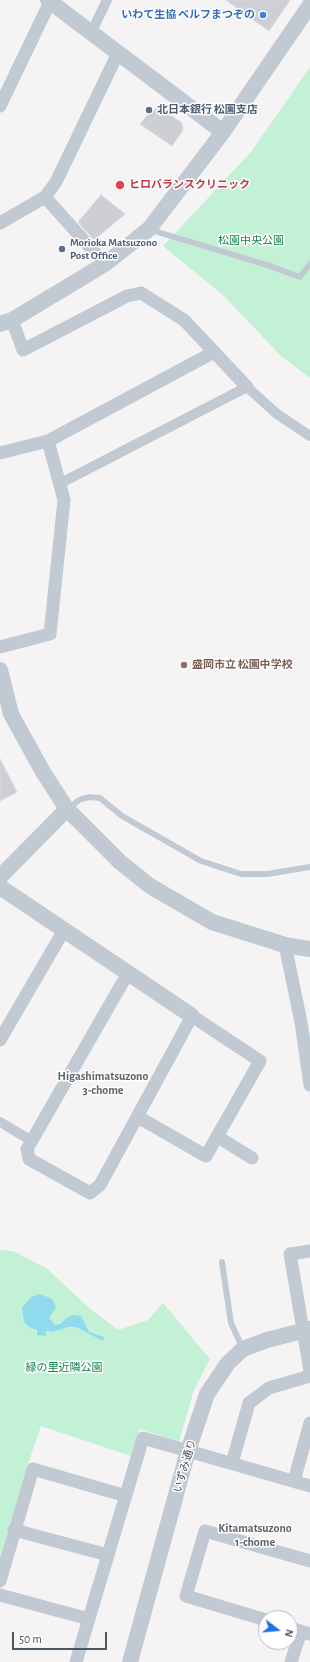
<!DOCTYPE html>
<meta charset="utf-8">
<style>
body{margin:0}
#map{position:relative;width:310px;height:1662px;overflow:hidden;background:#f5f3f3;font-family:"Alegreya Sans",sans-serif}
canvas{display:block}
.north{position:absolute;left:258px;top:1610px;width:40px;height:40px;box-sizing:border-box;background:#fff;border:1px solid #b7bbc0;border-radius:50%;rotate:106deg;font-size:11px;font-weight:700;line-height:16px;text-align:center;color:#4a5661}
.north::after{content:'';display:block;margin:auto;width:14px;height:18px;background:#1a73e8;clip-path:polygon(50% 0,100% 100%,50% 72%,0 100%)}
.scale{position:absolute;left:12px;top:1632px;width:95px;height:18px;box-sizing:border-box;border:2px solid #4a5661;border-top:0;padding-left:5px;font-size:12px;line-height:14px;white-space:nowrap;color:#4a5661;-webkit-text-stroke:3px #fff;paint-order:stroke}
</style>
<div id="map">
<canvas width="310" height="1662"></canvas>
<div class="north">N</div>
<div class="scale">50 m</div>
</div>
<script>
const ctx = document.querySelector('canvas').getContext('2d');
ctx.lineJoin = 'round';
function fill(path, color) { ctx.fillStyle = color; ctx.fill(path, 'evenodd'); }
const toPath = rows => new Path2D(rows.map(r => 'M' + r).join(''));
function trace(path, color, width, dash) { ctx.strokeStyle = color; ctx.lineWidth = width; ctx.lineCap = dash ? 'butt' : 'round'; ctx.setLineDash(dash || []); ctx.stroke(path); }
function drawText(font, color, halo, rows, align = 'center') {
  ctx.font = font + ' "Alegreya Sans","Noto Sans JP",sans-serif'; ctx.lineWidth = 3; ctx.setLineDash([]); ctx.textBaseline = 'middle'; ctx.strokeStyle = halo; ctx.fillStyle = color; for (const [text, x, y, turn = 0] of rows) {
    ctx.save(); ctx.translate(x, y); ctx.rotate((+turn || 0) * Math.PI / 180); ctx.textAlign = isNaN(turn) ? turn : align; if (halo) ctx.strokeText(text, 0, 0); ctx.fillText(text, 0, 0); ctx.restore();
  }
}
const green = toPath([
 [310,67,310,378,281,356,224,296,163,246,251,152],
 [0,1250,13,1251,46,1268,87,1306,118,1330,148,1320,163,1303,210,1359,194,1390,179,1442,140,1429,131,1456,41,1426,28,1464,0,1556]
]);
const water = toPath([
 [40,1294,52,1299,56,1307,49,1318,55,1325,61,1324,66,1318,73,1315,81,1316,89,1332,104,1337,103,1341,76,1327,68,1327,52,1332,46,1331,46,1336,37,1335,37,1330,29,1327,24,1322,22,1308,31,1297]
]);
const building = toPath([
 [226,0,290,0,269,31,226,0],
 [157,106,182,123,183,130,172,146,140,124,151,111,153,112,157,106],
 [101,195,125,214,94,240,78,222,101,195],
 [0,759,17,792,0,801,0,759]
]);
const service = toPath([
 [151,230,267,265,300,277,310,264],
 [68,809,79,800,89,797,100,798,122,816,201,861,241,874,267,874,310,867],
 [222,1262,231,1323,243,1349]
]);
const pedestrian = toPath([
 [91,33,107,0],
 [59,484,247,387,277,414,310,436],
 [0,1122,32,1141]
]);
const minor = toPath([
 [0,106,51,0],
 [45,197,105,264],
 [0,223,45,197,56,182,118,53],
 [12,320,23,350,127,296,141,293,184,320,247,387],
 [0,453,48,441,214,352],
 [0,647,50,634,64,500,48,441],
 [285,945,301,1022,310,1085],
 [128,973,27,1149,29,1159,90,1193,100,1185,192,1016,260,1061,206,1156,138,1117],
 [0,1040,64,930],
 [218,1137,252,1158],
 [310,1251,290,1254,310,1371],
 [232,1463,249,1403,269,1388,310,1376],
 [294,1481,310,1423],
 [14,1530,108,1555],
 [0,1581,33,1469,126,1496],
 [0,1595,89,1619],
 [266,1620,186,1596,205,1531,310,1561],
 [290,1628,310,1634],
 [76,1662,143,1438,310,1486],
 [291,1662,301,1631]
]);
const tertiary = toPath([
 [48,0,223,132],
 [0,324,12,320,105,264,149,229,223,132,310,5],
 [0,670,11,714,43,772,67,809,120,862,150,886,212,922,285,945,310,949],
 [0,877,67,809],
 [0,887,192,1016],
 [130,1662,188,1451,207,1394,228,1363,243,1349,267,1340,310,1329]
]);
const markers = [
 [263,15,4,"#3f7fe0"],
 [149,110,4,"#5c6f8a"],
 [120,185,5,"#e0444e"],
 [62,249,4,"#5c6f8a"],
 [184,665,4,"#8d6e63"]
];
const shopNames = [
 ["いわて生協 ベルフまつぞの",255,15]
];
const serviceNames = [
 ["北日本銀行 松園支店",157,110],
 ["Morioka Matsuzono",70,243],
 ["Post Office",70,256]
];
const healthNames = [
 ["ヒロバランスクリニック",129,185]
];
const parkNames = [
 ["松園中央公園",251,241],
 ["緑の里近隣公園",64,1368]
];
const educationNames = [
 ["盛岡市立 松園中学校",192,665]
];
const streetNames = [
 ["いずみ通り",185,1466,-74]
];
const neighbourhoodNames = [
 ["Higashimatsuzono",103,1076],
 ["3-chome",103,1090],
 ["Kitamatsuzono",255,1528],
 ["1-chome",255,1542]
];
fill(green, '#c3f1d5');
fill(water, '#90daee');
fill(building, '#cdcfd5');
trace(building, '#d7d9de', 1);
trace(service, '#c1cad2', 6);
trace(pedestrian, '#c1cad2', 10);
trace(minor, '#c1cad2', 13);
trace(tertiary, '#c1cad2', 16);
for (const [x, y, r, color] of markers) { const dot = new Path2D(); dot.arc(x, y, r, 0, 2 * Math.PI); ctx.fillStyle = color; ctx.fill(dot); trace(dot, '#fff', 1.5); }
drawText('bold 11px', '#366cbe', '#fff', shopNames, 'right');
drawText('bold 11px', '#4e5e75', '#fff', serviceNames, 'left');
drawText('bold 11px', '#be3a42', '#fff', healthNames, 'left');
drawText('11px', '#17864f', '#fff', parkNames);
drawText('bold 11px', '#785e54', '#fff', educationNames, 'left');
drawText('11px', '#4a5661', '#fff', streetNames);
drawText('bold 12px', '#5f6368', '#fff', neighbourhoodNames);
</script>
